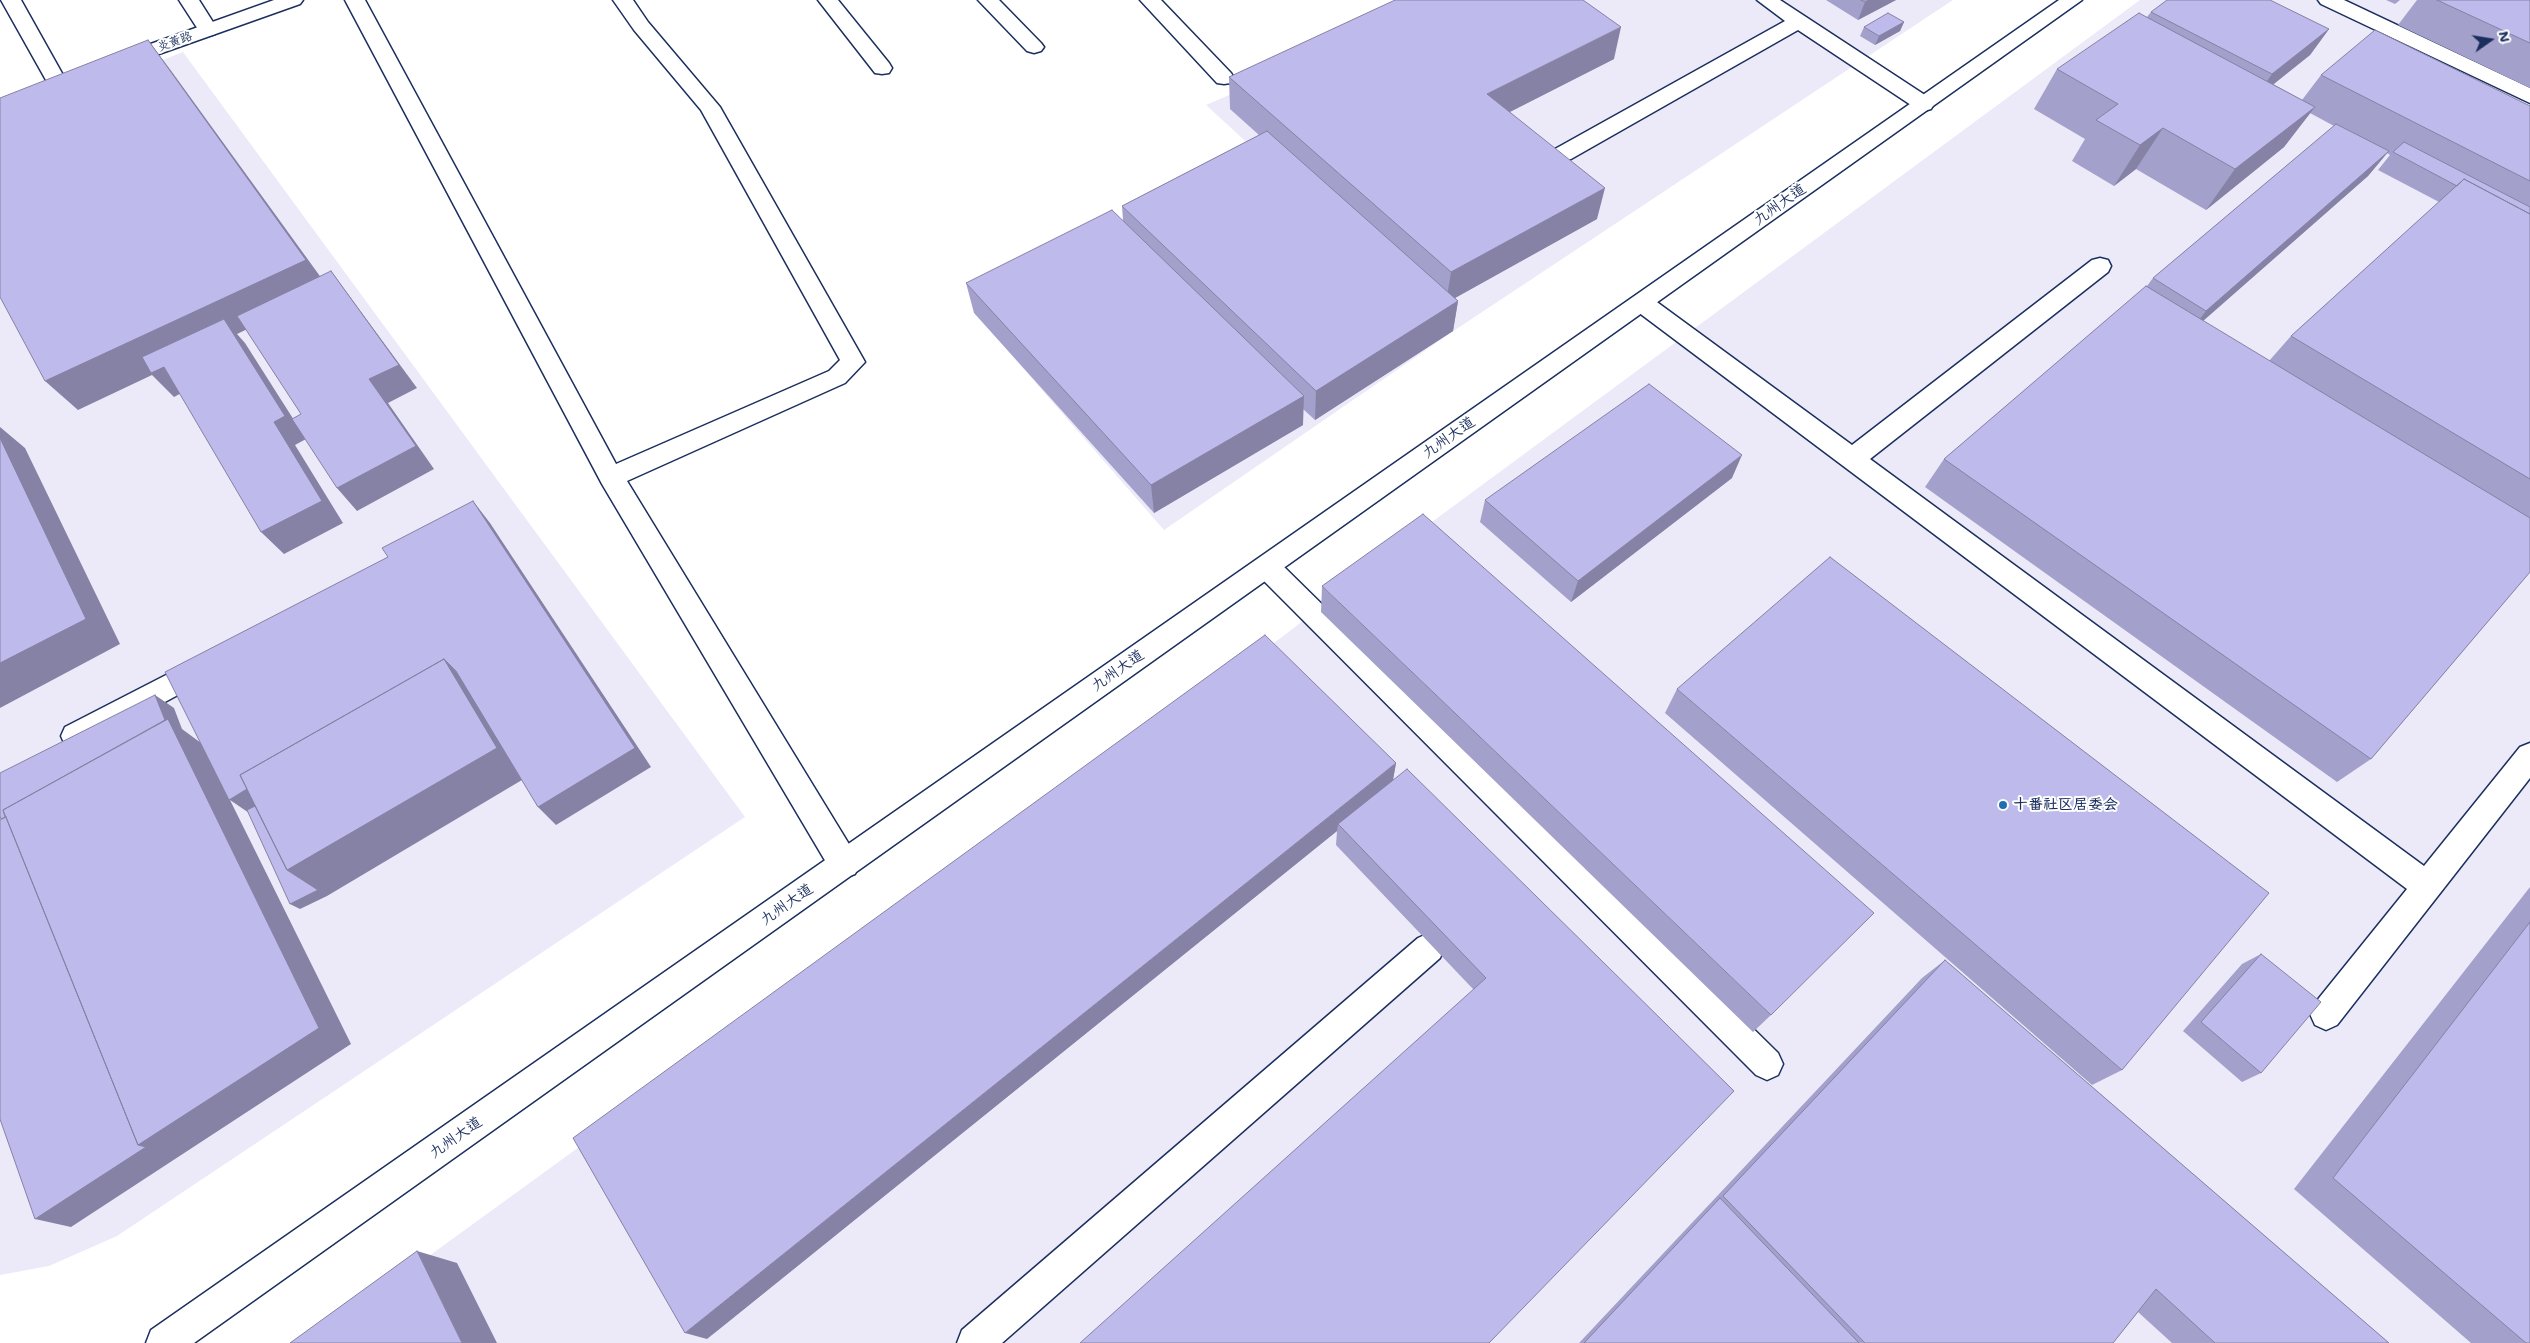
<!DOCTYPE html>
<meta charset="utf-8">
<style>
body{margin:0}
#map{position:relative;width:2530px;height:1343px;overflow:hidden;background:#fff;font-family:"Shantell Sans",sans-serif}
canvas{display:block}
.north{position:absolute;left:2465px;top:15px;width:50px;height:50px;-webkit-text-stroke:4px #fff;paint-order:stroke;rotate:77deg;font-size:14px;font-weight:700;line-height:20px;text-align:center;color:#1b2f5e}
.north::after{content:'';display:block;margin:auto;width:18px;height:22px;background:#1b2f5e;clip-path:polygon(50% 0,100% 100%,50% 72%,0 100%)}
</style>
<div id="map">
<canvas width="2530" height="1343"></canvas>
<div class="north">N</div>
</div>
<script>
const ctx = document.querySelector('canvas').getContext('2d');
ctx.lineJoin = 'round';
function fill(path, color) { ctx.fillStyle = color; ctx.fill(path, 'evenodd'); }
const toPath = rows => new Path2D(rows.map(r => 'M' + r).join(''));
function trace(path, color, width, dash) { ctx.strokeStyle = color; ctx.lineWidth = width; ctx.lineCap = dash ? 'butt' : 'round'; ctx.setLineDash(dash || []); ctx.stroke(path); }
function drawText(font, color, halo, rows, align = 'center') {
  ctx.font = font + ' "Shantell Sans","LXGW WenKai TC",sans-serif'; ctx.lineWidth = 4; ctx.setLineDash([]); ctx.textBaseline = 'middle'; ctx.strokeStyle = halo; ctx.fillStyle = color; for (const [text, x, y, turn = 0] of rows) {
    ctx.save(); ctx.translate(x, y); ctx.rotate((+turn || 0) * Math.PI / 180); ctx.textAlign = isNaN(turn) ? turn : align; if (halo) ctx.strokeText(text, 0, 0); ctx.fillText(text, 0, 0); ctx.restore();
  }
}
const built = toPath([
 [1449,0,1953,0,1455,330,1164,530,974,312,1268,162,1206,105],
 [2140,0,2530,0,2530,1343,309,1343,1282,637,1421,530],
 [183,52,745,817,117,1236,49,1266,0,1275,0,124]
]);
const service = toPath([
 [1,0,21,0,68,84,65,89,58,91,51,89,1,0],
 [179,0,199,0,218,30,215,34,208,36,201,34,179,0],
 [345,0,365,0,616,464,829,371,840,360,701,110,634,30,613,0,633,0,648,22,720,107,865,362,845,383,627,481,855,854,859,864,855,874,844,878,833,874,602,484,345,0],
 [818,0,838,0,889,63,892,68,889,73,882,74,875,73,818,0],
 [978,0,999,0,1041,43,1044,47,1041,51,1034,53,1027,51,978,0],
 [1140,0,1161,0,1231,73,1234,78,1231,83,1224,84,1217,83,1140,0],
 [1757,0,1780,0,1931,99,1934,104,1931,109,1924,111,1917,109,1798,30,1571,159,1563,161,1555,159,1552,154,1555,149,1785,21,1757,0],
 [2318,0,2344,0,2530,88,2530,103,2321,4,2318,0],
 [2100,258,2108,260,2111,266,2108,272,1870,459,2424,866,2520,747,2530,743,2530,778,2337,1025,2326,1030,2315,1025,2310,1014,2315,1003,2407,889,1634,309,1630,303,1634,297,1642,295,1650,297,1852,445,2092,260,2100,258],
 [1267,556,1276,559,1778,1053,1783,1064,1778,1075,1767,1080,1756,1075,1258,575,1254,567,1258,559,1267,556],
 [205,655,215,659,219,667,215,675,85,745,75,748,65,745,61,736,65,727,205,655],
 [1429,933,1440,938,1444,948,1440,958,1002,1343,957,1343,962,1330,1418,938,1429,933]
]);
const tertiary = toPath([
 [274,0,303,0,300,4,128,65,121,67,114,65,111,61,114,57,274,0],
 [2059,0,2082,0,194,1343,146,1343,151,1330,2059,0]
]);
const wall = toPath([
 [1826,0,1896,0,1858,20],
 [2386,0,2400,0,2395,4],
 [2417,0,2530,0,2530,88,2398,25],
 [2151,12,2329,29,2310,55,2273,84,2302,100,2321,75,2530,106,2530,572,2371,759,2337,782,1925,487,1944,459,2147,286,2153,278,2334,126,2310,113,2284,147,2206,210,2136,169,2114,186,2072,161,2085,139,2034,109,2057,69,2147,17],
 [2387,153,2390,155,2378,170,2439,202,2291,336,2269,361,2203,321,2368,176],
 [1904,22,1900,31,1875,45,1860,36,1864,27],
 [1614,59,1510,112,1597,219,1455,298,1458,301,1453,331,1315,420,1303,409,1303,425,1154,513,974,313,966,283,1123,221,1122,206,1259,135,1230,109,1229,77],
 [1732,478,1571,602,1480,522,1485,500],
 [1322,586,1771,1015,1753,1032,1321,612],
 [1677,689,2122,1070,2092,1085,1665,713],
 [1396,763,1393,779,1734,1091,1473,989,1336,845,1337,831,707,1339],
 [2530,887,2530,1343,2471,1343,2294,1189],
 [2261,954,2261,1073,2242,1082,2183,1031,2242,964],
 [1945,960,2389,1343,2172,1343,2138,1312,2113,1343,1579,1343,1922,978]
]);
const shadedWall = toPath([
 [1869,0,1896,0,1858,20,1865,2],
 [1904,22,1900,31,1875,45,1879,36],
 [1621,27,1614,59,1482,126,1487,94],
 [2329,29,2310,55,2254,100,2272,74],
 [148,40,172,72,330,290,237,334,245,343,306,439,295,445,343,523,284,554,261,532,187,390,174,397,152,375,78,410,45,381],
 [2315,107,2284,147,2206,210,2235,169],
 [2163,128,2136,169,2114,186,2140,145],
 [2389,151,2368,176,2187,335,2206,311],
 [1605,188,1597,219,1446,303,1451,272],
 [331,271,417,388,388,403,434,469,357,511,337,488],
 [1458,301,1453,331,1315,420,1316,391],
 [1304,396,1303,425,1154,513,1151,485],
 [0,427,25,448,120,644,0,708],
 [1742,455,1732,478,1571,602,1578,581],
 [473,501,490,523,651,767,556,825,538,807],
 [444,659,475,691,527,777,327,896,300,909,290,904,287,870,255,817,230,800,351,1044,71,1227,35,1219,138,1145,155,695,174,708,182,729,201,743],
 [1396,763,1392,786,1338,824,1337,831,707,1339,685,1333],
 [417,1251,457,1263,497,1343,462,1343]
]);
const building = toPath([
 [1395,0,1583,0,1621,27,1487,94,1605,188,1451,272,1229,77,1395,0],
 [1861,0,1869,0,1865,2,1861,0],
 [2167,0,2270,0,2329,29,2272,74,2151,12,2167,0],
 [2437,0,2530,0,2530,43,2437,0],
 [1888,13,1904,22,1879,36,1864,27,1888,13],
 [2139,13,2315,107,2235,169,2163,128,2140,145,2096,120,2118,104,2057,69,2139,13],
 [2375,30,2530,106,2530,181,2321,75,2375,30],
 [148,40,306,260,45,381,0,297,0,98,148,40],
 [2336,124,2389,151,2206,311,2153,278,2336,124],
 [1267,131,1458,301,1316,391,1122,206,1267,131],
 [2404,142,2530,207,2530,214,2464,179,2457,186,2393,152,2404,142],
 [2464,179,2530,214,2530,479,2291,336,2464,179],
 [1112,210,1304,396,1151,485,966,283,1112,210],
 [331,271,399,365,369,379,416,446,337,488,292,419,301,414,237,316,331,271],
 [2146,286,2530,518,2530,572,2371,759,1944,459,2146,286],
 [224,319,285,416,274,422,322,501,261,532,164,367,151,373,142,357,224,319],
 [1649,384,1742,455,1578,581,1485,500,1649,384],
 [0,438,86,619,0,663,0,438],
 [473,501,635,748,538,807,456,671,444,659,240,775,247,789,229,800,165,672,388,557,382,548,473,501],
 [1423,514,1874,913,1771,1015,1322,586,1423,514],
 [1830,557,2269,893,2122,1070,1677,689,1830,557],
 [1265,635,1396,763,685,1333,573,1138,1265,635],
 [444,659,497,748,287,870,240,775,444,659],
 [155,695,165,720,3,810,5,817,1,819,0,816,0,773,155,695],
 [168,719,319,1028,138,1145,3,810,168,719],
 [1407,769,1734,1091,1489,1343,1080,1343,1486,978,1338,824,1407,769],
 [255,806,287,870,318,890,290,904,247,810,255,806],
 [6,817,138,1145,146,1147,35,1219,0,1119,0,820,6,817],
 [2530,922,2530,1343,2526,1343,2333,1178,2530,922],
 [2261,954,2321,1002,2261,1073,2201,1022,2261,954],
 [1945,960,2389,1343,2215,1343,2156,1289,2113,1343,1865,1343,1723,1196,1945,960],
 [1720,1198,1859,1343,1584,1343,1720,1198],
 [417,1251,462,1343,290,1343,417,1251]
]);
const markers = [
 [2003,805,5,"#1f6fb2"]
];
const farStreetnames = [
 ["炎黄路",175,42,-20]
];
const streetNames = [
 ["九州大道",1780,205,-35],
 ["九州大道",1449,438,-35],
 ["九州大道",1118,671,-35],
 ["九州大道",787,905,-35],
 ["九州大道",456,1138,-35]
];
const poiNames = [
 ["十番社区居委会",2013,805]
];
fill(built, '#eceaf9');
trace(service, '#1b2f5e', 3);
trace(tertiary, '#1b2f5e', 3);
fill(service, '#fff');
fill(tertiary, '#fff');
fill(wall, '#a3a0cb');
fill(shadedWall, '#8582a5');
fill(building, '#bebaec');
trace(building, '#8582a5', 1);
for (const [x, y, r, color] of markers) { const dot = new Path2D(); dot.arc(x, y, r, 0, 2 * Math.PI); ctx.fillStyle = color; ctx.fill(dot); trace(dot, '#fff', 2); }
drawText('12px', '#1b2f5e', '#fff', farStreetnames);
drawText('15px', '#1b2f5e', '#fff', streetNames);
drawText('bold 15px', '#1b2f5e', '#fff', poiNames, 'left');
</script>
